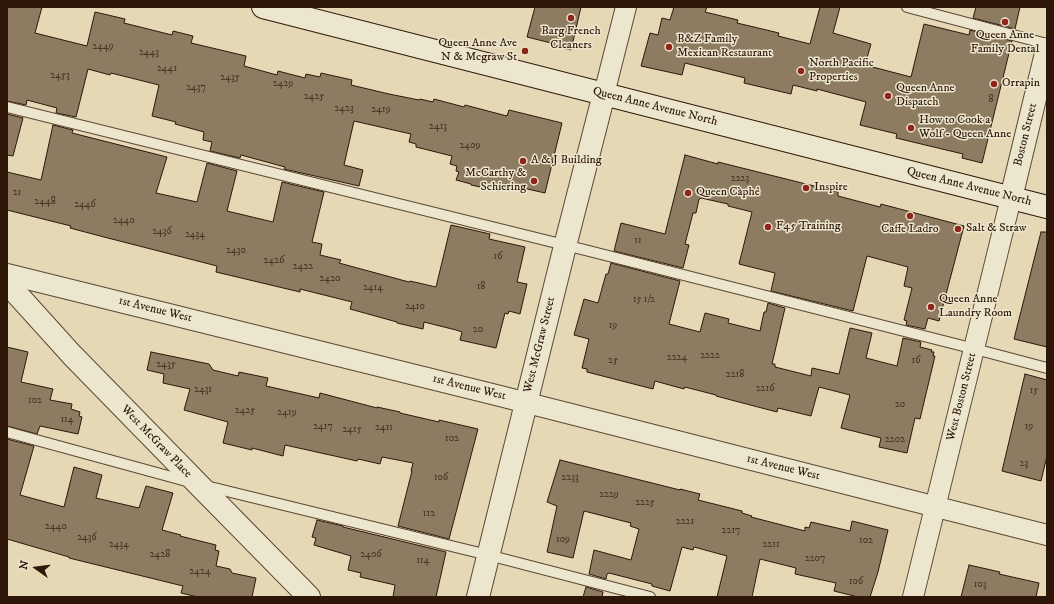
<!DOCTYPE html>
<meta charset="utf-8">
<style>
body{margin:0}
#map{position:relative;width:1054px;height:604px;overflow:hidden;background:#e4d8b5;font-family:"IM FELL DW Pica",serif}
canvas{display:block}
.frame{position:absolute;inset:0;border:8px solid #2e1709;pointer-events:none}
.north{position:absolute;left:16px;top:548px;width:40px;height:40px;-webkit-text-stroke:3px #ede6cf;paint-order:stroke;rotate:284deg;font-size:11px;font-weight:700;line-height:16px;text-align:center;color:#2e1709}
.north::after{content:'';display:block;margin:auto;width:14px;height:18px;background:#2e1709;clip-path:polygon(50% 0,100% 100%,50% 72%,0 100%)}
</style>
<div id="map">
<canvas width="1054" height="604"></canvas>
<div class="frame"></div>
<div class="north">N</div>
</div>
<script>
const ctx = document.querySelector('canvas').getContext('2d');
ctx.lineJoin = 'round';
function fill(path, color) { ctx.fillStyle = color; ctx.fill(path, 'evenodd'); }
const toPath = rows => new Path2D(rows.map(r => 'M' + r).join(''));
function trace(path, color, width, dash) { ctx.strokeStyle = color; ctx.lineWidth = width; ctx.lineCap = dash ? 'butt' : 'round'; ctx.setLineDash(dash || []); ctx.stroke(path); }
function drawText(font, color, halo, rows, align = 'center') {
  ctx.font = font + ' "IM FELL DW Pica",serif'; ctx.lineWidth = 3; ctx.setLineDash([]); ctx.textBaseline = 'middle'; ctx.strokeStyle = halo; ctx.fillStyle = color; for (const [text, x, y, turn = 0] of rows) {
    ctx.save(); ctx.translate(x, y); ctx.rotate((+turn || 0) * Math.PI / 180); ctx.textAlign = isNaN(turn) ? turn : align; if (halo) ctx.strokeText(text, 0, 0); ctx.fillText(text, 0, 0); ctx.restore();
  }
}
const building = toPath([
 [7,7,42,7,35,33,87,46,95,12,125,19,124,23,172,35,173,31,193,36,191,43,246,56,244,66,277,75,278,71,305,78,306,74,320,77,321,73,352,80,351,85,389,94,419,100,420,99,433,102,434,99,464,107,465,105,507,116,509,110,562,123,545,193,501,183,499,191,471,185,471,184,456,180,459,172,456,171,457,166,450,164,452,156,416,147,416,144,409,142,411,134,354,121,344,165,363,170,359,186,284,169,285,167,241,155,240,158,210,151,212,142,203,140,204,132,175,124,176,122,152,116,159,85,111,73,110,75,88,69,76,117,56,113,57,108,27,100,26,105,7,101,7,7],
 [535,7,581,7,571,50,550,45,551,43,527,37,535,7],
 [674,7,707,7,705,12,738,20,737,23,779,33,778,36,810,44,820,7,840,7,833,33,871,44,865,65,911,77,924,24,969,35,970,30,1012,41,982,163,962,158,963,154,896,138,897,134,860,125,866,102,817,89,817,91,793,85,791,94,744,83,745,78,685,63,682,75,641,66,650,33,658,35,662,18,670,20,674,7],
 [976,7,1020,7,1015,29,973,18,976,7],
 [7,114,23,118,13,156,7,155,7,114],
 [53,125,73,130,72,133,167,157,156,193,197,202,207,163,237,171,227,211,273,222,282,182,324,192,312,242,322,244,320,255,341,260,339,263,409,282,410,281,436,287,451,225,490,234,489,239,525,247,517,282,527,284,520,314,509,311,508,314,505,313,496,348,460,340,462,332,456,330,424,322,423,329,397,323,397,322,350,309,352,302,300,289,300,292,216,272,217,266,104,237,70,228,71,226,7,210,7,172,41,180,53,125],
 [685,155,718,164,718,162,838,192,838,196,880,207,881,204,964,226,939,321,928,318,925,329,906,325,907,321,904,320,912,288,904,286,908,267,867,256,853,311,771,291,775,273,739,264,752,212,728,206,728,204,701,198,700,199,699,199,696,213,693,213,685,244,689,245,683,268,614,251,621,223,665,234,685,155],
 [1041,232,1047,232,1047,347,1014,339,1041,232],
 [611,263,680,281,669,324,700,332,705,313,729,319,728,323,760,331,764,312,766,312,768,303,785,308,772,364,775,364,775,367,811,376,812,368,839,374,850,328,872,333,866,358,897,366,903,338,921,342,920,347,932,350,931,352,934,352,933,356,935,356,920,419,915,418,907,453,879,447,881,438,841,428,850,395,819,387,811,416,778,408,777,412,716,396,716,395,685,387,684,389,655,381,653,389,587,372,587,369,582,368,589,339,574,335,584,299,598,303,606,274,608,274,611,263],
 [7,347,28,352,21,382,53,389,50,400,72,404,71,409,80,412,79,416,82,417,78,434,40,426,37,434,7,426,7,347],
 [151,352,209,364,213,370,238,376,239,372,268,378,266,386,319,398,320,393,377,408,377,407,400,412,400,413,439,422,439,420,478,429,449,539,398,526,412,471,411,471,413,463,382,457,380,464,358,459,357,461,285,445,283,456,252,448,252,450,223,443,228,422,184,410,190,389,163,383,164,374,147,370,151,352],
 [1025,374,1047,380,1047,456,1041,481,1002,471,1025,374],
 [7,439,34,446,20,495,64,507,74,467,102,475,96,498,139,508,146,486,173,493,162,530,181,535,180,536,216,545,215,550,219,551,216,566,230,569,232,573,256,578,252,597,198,597,181,593,183,586,69,558,69,557,7,539,7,439],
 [560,460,680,490,680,489,700,494,698,500,742,511,742,513,752,516,751,517,805,531,805,527,809,528,811,522,850,531,852,521,888,530,878,572,870,597,858,597,834,591,836,583,795,574,796,568,760,559,752,597,717,597,727,556,694,547,693,550,682,547,670,591,652,586,652,584,609,573,607,574,606,579,589,574,594,550,631,560,639,529,630,526,631,523,584,511,573,558,547,552,557,506,547,502,560,460],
 [317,520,343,526,343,527,446,552,436,597,393,597,395,585,360,577,361,573,348,570,351,556,314,545,316,538,312,537,317,520],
 [969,565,1000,572,999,574,1039,583,1036,597,961,597,969,565],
 [586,587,603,592,602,597,583,597,586,587]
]);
const service = toPath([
 [907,7,1047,44],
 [7,107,589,251,975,349,1047,368],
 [7,432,190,482],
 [206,486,488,555,650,597]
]);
const minor = toPath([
 [604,94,626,7],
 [7,274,496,395,1047,535],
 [913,597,1011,198]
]);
const tertiary = toPath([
 [1011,198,1047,49],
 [7,283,72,355,198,484,309,597],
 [478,597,565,246,604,94]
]);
const secondary = toPath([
 [263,7,1047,207]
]);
const markers = [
 [571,18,4,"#8f2418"],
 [1005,22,4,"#8f2418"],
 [669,47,4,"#8f2418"],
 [525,51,4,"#8f2418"],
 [801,71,4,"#8f2418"],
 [994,84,4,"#8f2418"],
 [888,96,4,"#8f2418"],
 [911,128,4,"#8f2418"],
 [523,161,4,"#8f2418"],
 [534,181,4,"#8f2418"],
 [806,188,4,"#8f2418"],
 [688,193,4,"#8f2418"],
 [910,216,4,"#8f2418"],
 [768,227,4,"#8f2418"],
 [958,229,4,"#8f2418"],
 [931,307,4,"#8f2418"]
];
const numberNames = [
 ["2449",103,47],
 ["2443",149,53],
 ["2441",167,69],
 ["2453",60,76],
 ["2435",230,78],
 ["2429",283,84],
 ["2437",196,88],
 ["2425",314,97],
 ["8",991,100],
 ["2423",344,109],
 ["2419",381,110],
 ["2413",438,127],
 ["2409",470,146],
 ["2223",740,179],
 ["21",17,193],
 ["2448",45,202],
 ["2446",85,205],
 ["2440",124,221],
 ["2436",162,232],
 ["2434",195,235],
 ["11",638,241],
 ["2430",236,251],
 ["16",498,257],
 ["2426",274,261],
 ["2422",303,267],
 ["2420",330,279],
 ["18",481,287],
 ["2414",373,288],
 ["15 1/2",644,300],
 ["2410",415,307],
 ["19",613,326],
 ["20",478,330],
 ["2222",710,356],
 ["2224",677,358],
 ["25",613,361],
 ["16",916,361],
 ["2435",166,365],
 ["2218",735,375],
 ["2216",765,389],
 ["2431",203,390],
 ["15",1034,391],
 ["102",35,401],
 ["20",900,405],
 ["2425",245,411],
 ["2419",287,413],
 ["114",67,420],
 ["2417",323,427],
 ["19",1029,427],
 ["2411",384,428],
 ["2415",352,430],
 ["102",452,439],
 ["2202",895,440],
 ["23",1024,464],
 ["106",441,478],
 ["2233",570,478],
 ["2229",609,495],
 ["2225",645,503],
 ["112",429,514],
 ["2221",685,522],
 ["2440",56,527],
 ["2217",731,531],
 ["2436",87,538],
 ["109",563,540],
 ["102",866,541],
 ["2434",119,545],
 ["2211",771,545],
 ["2428",160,555],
 ["2406",371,555],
 ["2207",815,559],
 ["114",423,561],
 ["2424",200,572],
 ["106",856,582],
 ["103",980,585]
];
const poiNames = [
 ["Barg French",571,32,"center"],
 ["Cleaners",571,46,"center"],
 ["Queen Anne",1005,36,"center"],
 ["Family Dental",1005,50,"center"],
 ["B&Z Family",677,40],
 ["Mexican Restaurant",677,54],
 ["Queen Anne Ave",517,44,"right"],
 ["N & Mcgraw St",517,58,"right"],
 ["North Pacific",809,64],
 ["Properties",809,78],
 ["Orrapin",1002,84],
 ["Queen Anne",896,89],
 ["Dispatch",896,103],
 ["How to Cook a",919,121],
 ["Wolf - Queen Anne",919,135],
 ["A & J Building",531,161],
 ["McCarthy &",526,174,"right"],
 ["Schiering",526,188,"right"],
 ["Inspire",814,188],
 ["Queen Càphê",696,193],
 ["F45 Training",776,227],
 ["Salt & Straw",966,229],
 ["Caffe Ladro",910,230,"center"],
 ["Queen Anne",939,300],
 ["Laundry Room",939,314]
];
const streetNames = [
 ["Queen Anne Avenue North",655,107,14],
 ["Boston Street",1026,135,-76],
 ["Queen Anne Avenue North",969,187,14],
 ["1st Avenue West",155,310,14],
 ["West McGraw Street",540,345,-76],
 ["1st Avenue West",469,388,14],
 ["West Boston Street",962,397,-76],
 ["West McGraw Place",156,442,46],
 ["1st Avenue West",783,468,14]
];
fill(building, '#8d7b62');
trace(building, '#2e1709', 1);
trace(service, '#5c4734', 12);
trace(minor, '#5c4734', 22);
trace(tertiary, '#5c4734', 24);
trace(secondary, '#2e1709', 24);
trace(service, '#ede6cf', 10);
trace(minor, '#ede6cf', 20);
trace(tertiary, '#ede6cf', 22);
trace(secondary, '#ede6cf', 22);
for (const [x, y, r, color] of markers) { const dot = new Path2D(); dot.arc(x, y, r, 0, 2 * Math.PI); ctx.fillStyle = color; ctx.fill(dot); trace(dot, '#ede6cf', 1.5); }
drawText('10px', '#46301f', null, numberNames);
drawText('12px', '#2e1709', '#ede6cf', poiNames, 'left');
drawText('12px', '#2e1709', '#ede6cf', streetNames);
</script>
